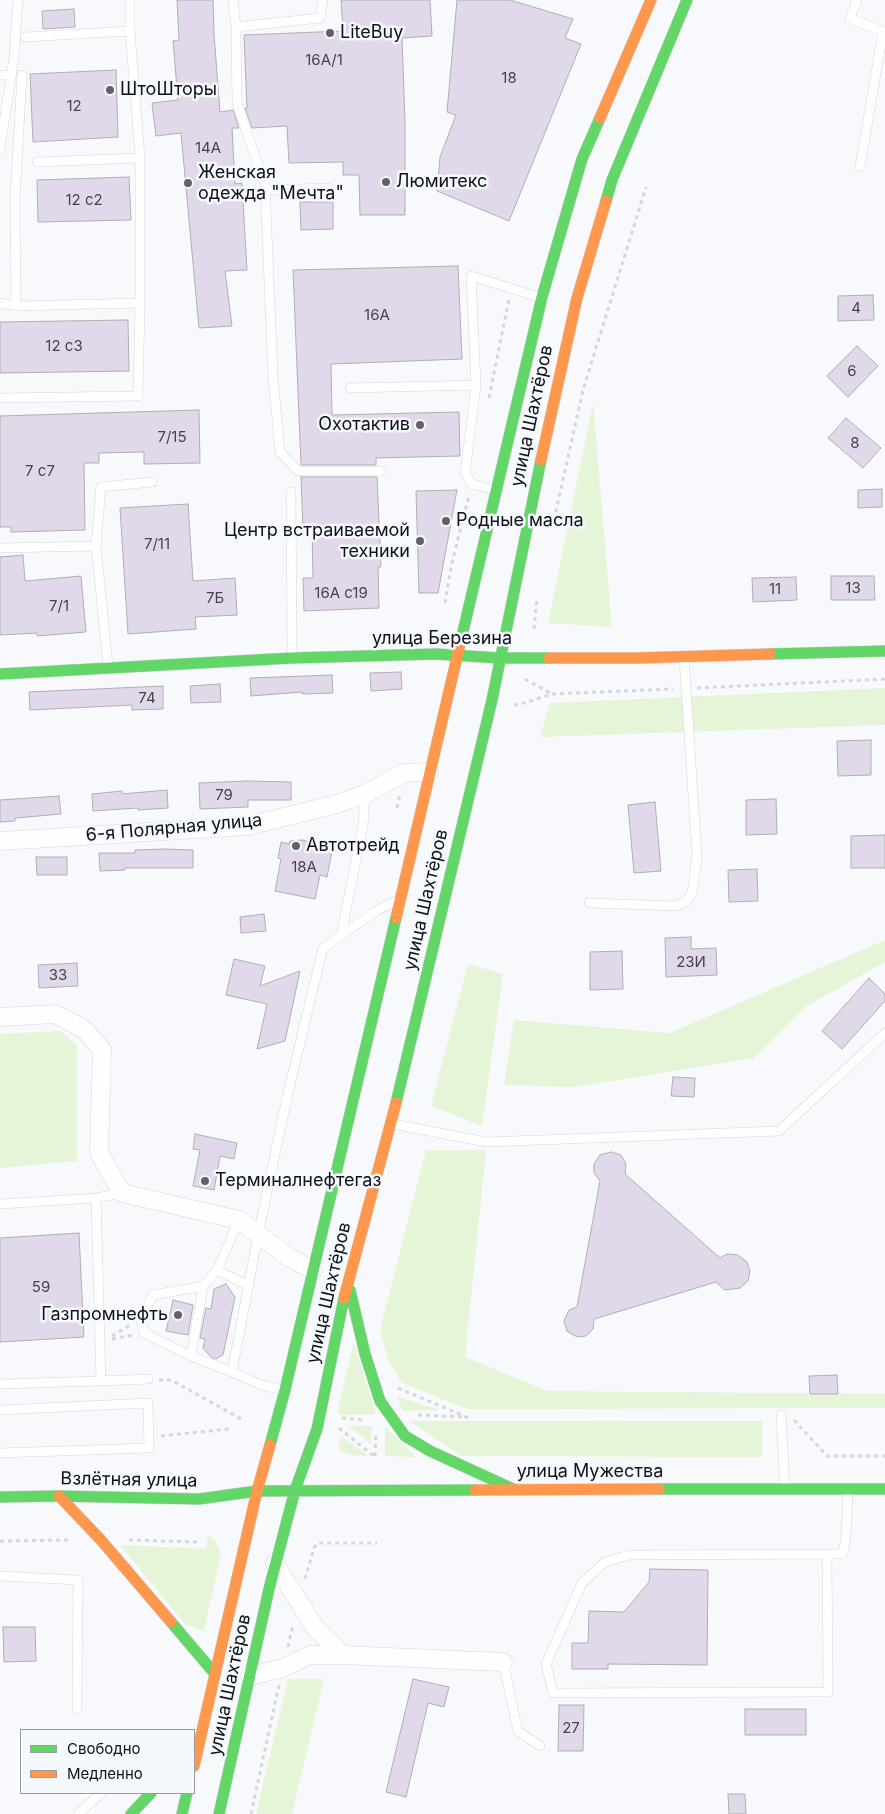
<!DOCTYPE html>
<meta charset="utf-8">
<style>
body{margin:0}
#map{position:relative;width:885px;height:1814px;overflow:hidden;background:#f7f9fc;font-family:Inter,sans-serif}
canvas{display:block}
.legend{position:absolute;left:20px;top:1729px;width:175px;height:65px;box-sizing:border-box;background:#f5f9fe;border:1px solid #999da1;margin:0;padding:6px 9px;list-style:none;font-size:15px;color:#0f1215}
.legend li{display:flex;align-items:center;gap:10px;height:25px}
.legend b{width:25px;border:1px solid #999da1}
</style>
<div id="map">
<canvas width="885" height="1814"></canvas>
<ul class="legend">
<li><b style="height:6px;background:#63d668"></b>Свободно</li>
<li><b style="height:6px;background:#ff974d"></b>Медленно</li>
</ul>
</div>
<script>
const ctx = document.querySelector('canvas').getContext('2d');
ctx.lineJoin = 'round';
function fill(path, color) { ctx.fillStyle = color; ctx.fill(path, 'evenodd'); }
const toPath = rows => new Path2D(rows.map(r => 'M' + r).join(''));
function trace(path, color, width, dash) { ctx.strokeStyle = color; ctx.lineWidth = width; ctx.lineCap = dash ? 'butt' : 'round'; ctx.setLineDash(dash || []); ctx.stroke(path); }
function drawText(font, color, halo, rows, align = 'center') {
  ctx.font = font + ' Inter,sans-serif'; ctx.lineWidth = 5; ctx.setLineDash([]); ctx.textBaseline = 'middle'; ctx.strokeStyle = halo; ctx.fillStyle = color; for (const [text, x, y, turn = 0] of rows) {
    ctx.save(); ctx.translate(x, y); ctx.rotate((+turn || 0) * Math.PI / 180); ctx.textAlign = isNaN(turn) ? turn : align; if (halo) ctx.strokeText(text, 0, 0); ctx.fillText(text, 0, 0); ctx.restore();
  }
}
const green = toPath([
 [593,403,612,627,548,623],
 [885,688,885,725,540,737,550,703],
 [885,940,885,962,805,1007,754,1058,574,1087,504,1085,514,1020,670,1033],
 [468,964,503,974,482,1126,431,1106],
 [61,1031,77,1045,77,1161,0,1168,0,1034],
 [426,1150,486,1150,465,1357,548,1391,885,1394,885,1408,467,1409,402,1383,389,1362,380,1330],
 [354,1343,376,1414,339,1415,338,1409],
 [398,1397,440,1410,402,1411],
 [409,1421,762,1421,762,1457,461,1456],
 [348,1426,372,1426,371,1444],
 [385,1427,416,1457,385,1456],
 [340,1436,366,1454,367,1456,350,1455,341,1452,339,1449],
 [208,1534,216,1541,221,1554,204,1631,186,1625,120,1545,206,1549],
 [288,1679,324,1679,292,1814,256,1814]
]);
const building = toPath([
 [177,0,213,0,214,34,220,112,233,110,239,128,232,128,235,184,242,183,247,270,225,271,232,326,199,328,181,133,156,136,152,103,178,100,173,41,179,40,177,0],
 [341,0,430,0,432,36,402,38,405,121,405,215,360,215,359,175,343,175,343,162,289,163,287,126,252,128,245,108,247,108,244,35,343,31,341,0],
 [457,0,510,0,573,19,565,38,581,44,509,221,437,191,440,157,456,115,447,112,457,0],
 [74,9,75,27,43,29,42,11,74,9],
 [116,70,118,137,33,142,30,74,116,70],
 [129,177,131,220,38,222,37,180,129,177],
 [300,202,333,202,333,229,301,230,300,202],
 [458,266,462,359,331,364,332,415,459,412,460,456,376,458,376,465,301,465,293,270,458,266],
 [873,295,874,320,838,321,838,296,873,295],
 [128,320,129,371,0,373,0,322,128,320],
 [857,346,878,366,848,397,827,376,857,346],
 [199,410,200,463,144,464,144,452,99,453,99,463,84,463,85,530,11,532,11,527,0,527,0,416,199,410],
 [846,418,881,448,863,468,828,438,846,418],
 [301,477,377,477,381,567,378,567,379,608,304,611,303,578,313,578,312,529,303,528,301,477],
 [882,489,882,507,858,508,858,490,882,489],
 [457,490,438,593,419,593,416,491,457,490],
 [188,504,193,581,235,578,237,615,195,617,196,629,128,634,120,508,188,504],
 [23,555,25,581,81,576,86,632,37,636,37,633,0,635,0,557,23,555],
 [831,576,874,576,875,600,831,600,831,576],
 [796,577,797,600,753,602,752,578,796,577],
 [401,672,402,689,371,691,370,673,401,672],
 [332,675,333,693,302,694,302,692,251,696,250,678,332,675],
 [220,684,221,702,191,703,190,686,220,684],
 [163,686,163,709,132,710,132,705,30,710,29,692,163,686],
 [871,740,871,775,838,776,837,741,871,740],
 [247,781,291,782,291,800,248,800,248,807,200,809,199,783,247,781],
 [167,790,168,808,138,810,138,808,93,811,92,794,122,791,122,794,167,790],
 [59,796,61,814,15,818,15,821,0,822,0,800,59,796],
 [776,799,777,834,746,835,746,800,776,799],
 [655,802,661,871,634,873,628,805,655,802],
 [885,835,885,868,851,868,851,836,885,835],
 [302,840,310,842,309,847,332,851,327,877,320,875,315,899,275,891,281,859,278,858,281,842,289,844,290,841,302,840],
 [165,849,193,850,193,868,125,868,125,870,100,871,99,853,135,853,135,850,165,849],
 [36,857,67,857,67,875,37,875,36,857],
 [757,869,758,901,729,902,728,870,757,869],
 [264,914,266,931,241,933,240,917,264,914],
 [691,937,691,949,716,948,717,975,666,977,665,938,691,937],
 [622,951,623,989,590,990,590,952,622,951],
 [234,959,265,966,260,986,300,971,285,1041,257,1049,267,1004,226,995,234,959],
 [77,963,78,986,39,988,38,965,77,963],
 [869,978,885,994,885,1001,842,1049,822,1031,869,978],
 [673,1077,695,1078,694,1097,671,1096,673,1077],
 [195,1134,237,1143,234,1159,220,1156,214,1190,193,1186,200,1150,193,1149,195,1134],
 [611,1152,621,1155,626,1164,625,1174,720,1258,727,1254,738,1255,747,1262,750,1271,748,1281,740,1288,725,1290,716,1282,594,1319,593,1329,586,1336,577,1337,567,1331,564,1321,569,1310,577,1307,600,1181,594,1173,594,1164,600,1155,611,1152],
 [79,1233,84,1337,0,1342,0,1238,79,1233],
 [226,1284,235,1297,223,1355,216,1359,211,1357,203,1348,205,1339,200,1338,206,1308,211,1309,214,1289,226,1284],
 [173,1300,193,1305,188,1335,166,1331,173,1300],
 [837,1375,838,1394,810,1394,809,1376,837,1375],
 [650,1569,708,1570,707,1665,608,1664,608,1669,572,1669,572,1643,588,1643,589,1611,624,1612,649,1582,650,1569],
 [3,1627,35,1627,36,1661,4,1662,3,1627],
 [413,1679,449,1687,444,1707,428,1703,406,1797,386,1792,413,1679],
 [559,1705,584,1705,583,1751,558,1751,559,1705],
 [745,1709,806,1709,806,1735,745,1735,745,1709],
 [728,1794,745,1794,746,1814,729,1814,728,1794]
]);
const path = toPath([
 [489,398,509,299],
 [554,520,583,390,646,187],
 [445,603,451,567,469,495],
 [534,629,537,599],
 [525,679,552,694],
 [697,688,885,679],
 [514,704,517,705,553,694,673,689],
 [397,808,400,794],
 [112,1336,130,1325],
 [112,1339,133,1335],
 [159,1380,171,1380,243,1420],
 [398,1388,469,1418],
 [418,1415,466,1417],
 [342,1418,365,1420],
 [794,1420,827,1456,885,1456],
 [339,1428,375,1457],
 [161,1436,229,1429],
 [375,1456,376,1432],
 [129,1540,199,1542],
 [0,1541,71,1540],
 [305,1579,314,1548,318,1543,377,1543],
 [288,1647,293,1624],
 [251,1814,279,1685]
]);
const lane = toPath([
 [233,0,236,27,237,103,265,185,273,377,280,452,298,471,381,471],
 [857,0,850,18,883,32,860,167],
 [236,27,320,18,323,0],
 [25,37,130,31],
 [0,75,10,75],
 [0,148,14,58,18,0],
 [37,162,140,158],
 [265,190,329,188],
 [0,303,16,306,140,303,140,158,130,31,130,0],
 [16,306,15,197,22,75],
 [350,388,476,385],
 [0,398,138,396,140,303],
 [494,490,472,484,465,473,476,385,471,276,539,297],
 [291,492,292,655],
 [96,546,108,666],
 [0,548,96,546,101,487,152,482],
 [589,903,676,906,685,902,691,895,693,888,697,856,684,657],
 [341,935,363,826,365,794],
 [393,1124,486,1142,779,1131,885,1033],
 [96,1198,122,1193],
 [0,1204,96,1198,101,1381,0,1384],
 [217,1270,239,1220],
 [191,1356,203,1286],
 [232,1372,191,1356,144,1333,141,1319,153,1295,203,1286,217,1270,249,1286],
 [101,1381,148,1379],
 [283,1390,261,1385,232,1372,258,1235,288,1093,323,948,376,911,395,901],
 [0,1410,148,1403,149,1448,0,1453],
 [781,1415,785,1489],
 [827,1554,629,1555,605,1562,582,1583,546,1664,553,1693,828,1692,827,1554,843,1554,846,1537,848,1492],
 [0,1576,78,1580,77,1709],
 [503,1662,518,1731,540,1746],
 [78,1814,101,1793]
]);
const street = toPath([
 [0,841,248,826,337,804,365,794,404,773,429,772],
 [0,1017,55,1014,84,1029,102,1050,99,1153,122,1193,239,1220,290,1258,313,1270],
 [275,1564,316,1629,343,1655,503,1662],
 [250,1676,283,1668,310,1655,343,1655]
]);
const fast = toPath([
 [606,201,612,180,687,0],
 [461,640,542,297,582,159,600,118],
 [770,654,885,651],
 [0,674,292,658,436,654,499,658,549,658],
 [396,1103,492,700,541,460],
 [350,1290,365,1354,380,1401,405,1436,430,1451,513,1489],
 [270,1445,285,1390,396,918],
 [659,1489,885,1489],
 [0,1497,59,1496,199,1499,257,1491,475,1490],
 [171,1622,215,1674],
 [131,1814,151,1793],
 [182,1814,187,1793],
 [219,1814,269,1589,295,1490,317,1429,344,1298]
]);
const slow = toPath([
 [600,118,651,0],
 [541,460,577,298,606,201],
 [549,658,638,658,770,654],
 [396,918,461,640],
 [344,1298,396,1103],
 [475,1490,659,1489],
 [59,1496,100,1539,171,1622],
 [194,1766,257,1491,270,1445]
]);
const markers = [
 [330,33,5,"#606366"],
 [110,90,5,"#606366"],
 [386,182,5,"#606366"],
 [188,183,5,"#606366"],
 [420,425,5,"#606366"],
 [446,521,5,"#606366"],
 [420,541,5,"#606366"],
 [296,846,5,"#606366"],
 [205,1181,5,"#606366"],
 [178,1315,5,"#606366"]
];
const numberNames = [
 ["16А/1",324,60],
 ["18",509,78],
 ["12",74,106],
 ["14А",208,148],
 ["12 с2",84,200],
 ["4",856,308],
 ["16А",377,315],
 ["12 с3",64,346],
 ["6",852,371],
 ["7/15",172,437],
 ["8",855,443],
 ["7 с7",40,471],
 ["7/11",157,544],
 ["13",853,588],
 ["11",775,589],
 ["16А с19",341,593],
 ["7Б",215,598],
 ["7/1",59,606],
 ["74",147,698],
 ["79",224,795],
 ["18А",304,867],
 ["23И",691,962],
 ["33",58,975],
 ["59",41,1287],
 ["27",571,1728]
];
const poiNames = [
 ["LiteBuy",340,33],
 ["ШтоШторы",120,90],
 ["Женская",198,173],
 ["одежда \"Мечта\"",198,194],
 ["Люмитекс",396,182],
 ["Охотактив",410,425,"right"],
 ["Родные масла",456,521],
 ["Центр встраиваемой",410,531,"right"],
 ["техники",410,552,"right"],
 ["Автотрейд",306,846],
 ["Терминалнефтегаз",215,1181],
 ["Газпромнефть",168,1315,"right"]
];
const streetNames = [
 ["улица Шахтёров",532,416,-78],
 ["улица Березина",442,639],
 ["6-я Полярная улица",174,828,-5],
 ["улица Шахтёров",426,900,-77],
 ["улица Шахтёров",329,1293,-77],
 ["улица Мужества",590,1472],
 ["Взлётная улица",129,1480,1],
 ["улица Шахтёров",230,1685,-78]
];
fill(green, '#e6f5d8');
fill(building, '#e1d9e9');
trace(building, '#afafb2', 1);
trace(lane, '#d4d6d9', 10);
trace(street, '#d4d6d9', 19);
trace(fast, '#d4d6d9', 12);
trace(slow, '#d4d6d9', 12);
trace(path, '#d7d7d8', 3, [4, 4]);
trace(lane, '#fefeff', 9);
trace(street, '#fefeff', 18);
trace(fast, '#63d668', 11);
trace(slow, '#ff974d', 11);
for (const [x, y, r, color] of markers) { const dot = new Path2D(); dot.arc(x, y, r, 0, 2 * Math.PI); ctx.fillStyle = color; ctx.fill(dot); trace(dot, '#f5f9fe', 2); }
drawText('15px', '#44444a', null, numberNames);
drawText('18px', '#0f1215', '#f5f9fe', poiNames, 'left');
drawText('18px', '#0f1215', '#f5f9fe', streetNames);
</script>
